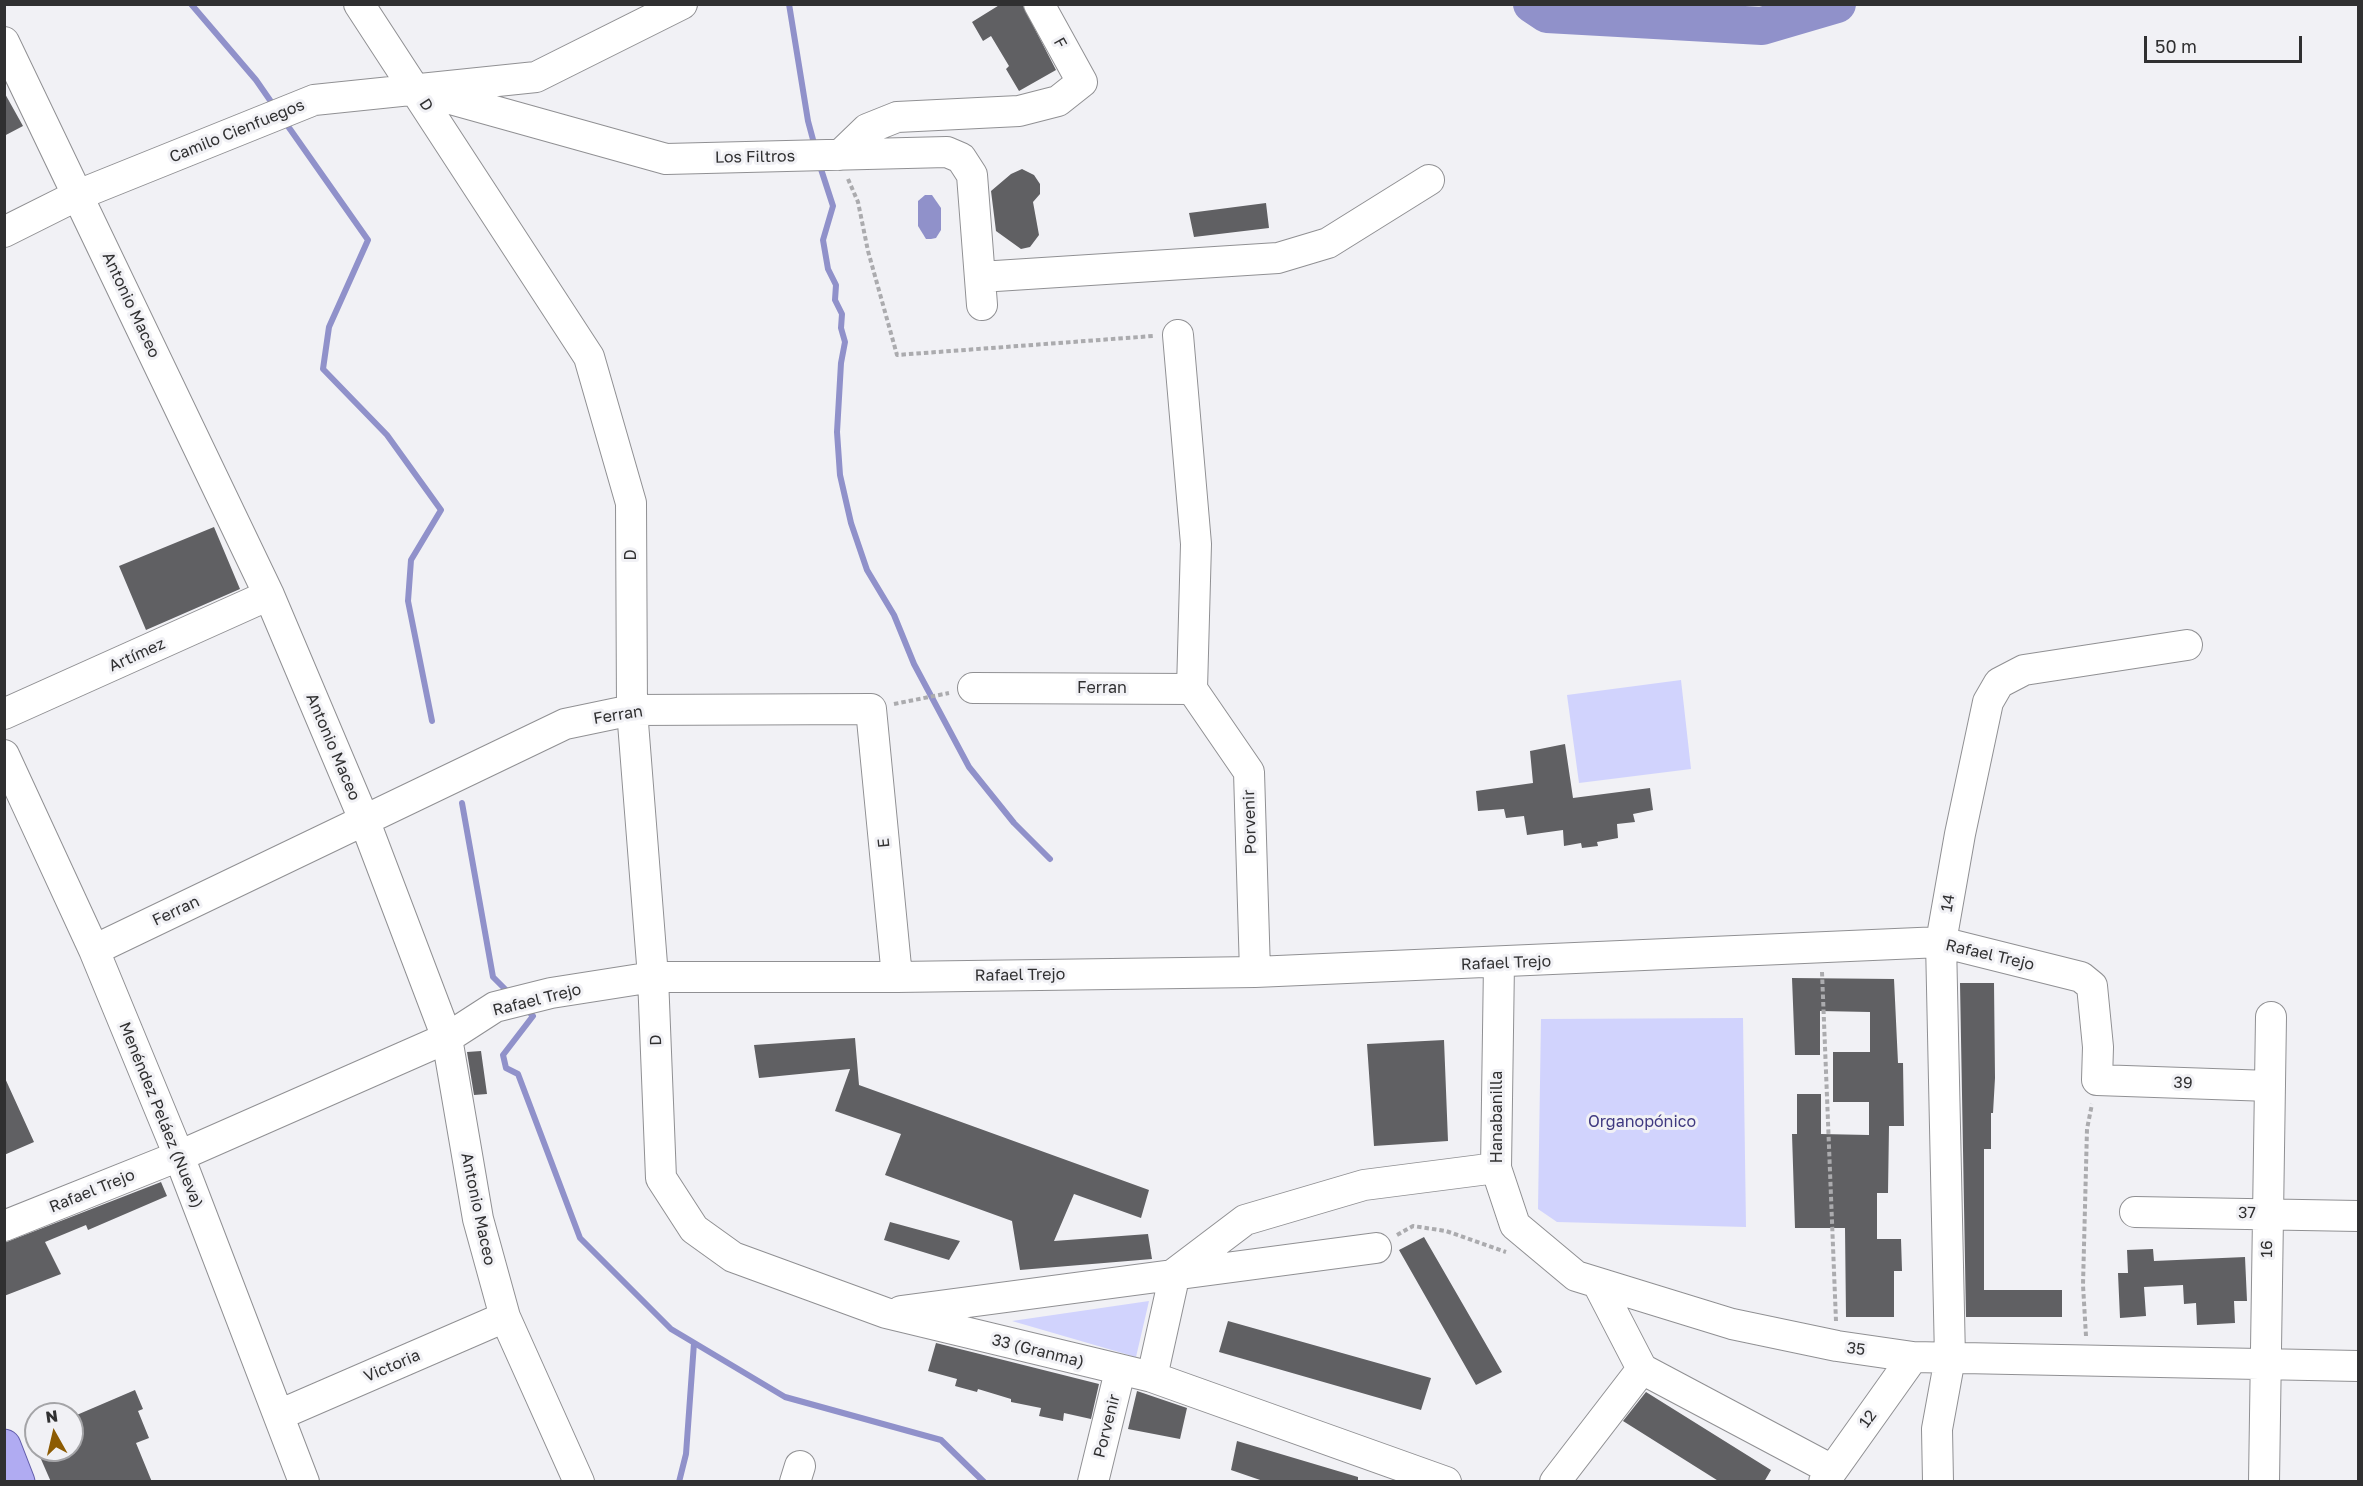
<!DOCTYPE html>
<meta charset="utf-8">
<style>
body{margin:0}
#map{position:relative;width:2363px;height:1486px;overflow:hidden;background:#f1f1f5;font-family:"Golos Text",sans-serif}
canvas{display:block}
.frame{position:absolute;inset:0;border:6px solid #303031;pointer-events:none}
.north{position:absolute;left:24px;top:1402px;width:60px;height:60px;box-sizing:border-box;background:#f1f1f5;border:2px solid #a4a4a7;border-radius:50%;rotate:352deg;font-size:16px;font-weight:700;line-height:24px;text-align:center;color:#303031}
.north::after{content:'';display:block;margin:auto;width:21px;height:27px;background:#8c5b03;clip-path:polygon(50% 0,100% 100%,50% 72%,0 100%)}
.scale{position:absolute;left:2144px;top:36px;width:158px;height:27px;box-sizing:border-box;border:3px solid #303031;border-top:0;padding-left:8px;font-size:18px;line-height:21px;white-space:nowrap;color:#303031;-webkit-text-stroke:4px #f1f1f5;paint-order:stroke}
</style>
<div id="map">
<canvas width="2363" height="1486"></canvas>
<div class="frame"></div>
<div class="north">N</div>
<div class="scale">50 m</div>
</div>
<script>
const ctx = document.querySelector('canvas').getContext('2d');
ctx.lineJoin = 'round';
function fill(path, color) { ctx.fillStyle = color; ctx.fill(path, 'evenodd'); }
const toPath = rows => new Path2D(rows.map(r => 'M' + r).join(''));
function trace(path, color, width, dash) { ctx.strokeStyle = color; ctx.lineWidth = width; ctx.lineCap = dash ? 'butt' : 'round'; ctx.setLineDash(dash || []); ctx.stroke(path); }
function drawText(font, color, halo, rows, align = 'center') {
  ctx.font = font + ' "Golos Text",sans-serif'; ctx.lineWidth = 6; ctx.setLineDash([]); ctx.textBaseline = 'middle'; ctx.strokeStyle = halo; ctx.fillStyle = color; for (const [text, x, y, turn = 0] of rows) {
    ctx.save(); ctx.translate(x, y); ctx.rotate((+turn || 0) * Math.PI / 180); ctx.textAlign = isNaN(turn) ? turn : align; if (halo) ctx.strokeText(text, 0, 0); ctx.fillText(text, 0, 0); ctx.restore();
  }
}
const green = toPath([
 [1681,680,1691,769,1579,783,1567,695],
 [1743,1018,1746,1227,1557,1222,1538,1209,1541,1019],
 [1149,1301,1136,1357,1012,1321]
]);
const water = toPath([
 [925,195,932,195,941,208,941,230,936,238,931,239,926,239,918,226,918,201]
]);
const stream = toPath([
 [191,4,256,80,274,106],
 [789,4,808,121,815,147],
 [285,122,368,240,329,327,323,369,387,435,441,510,411,560,408,601,432,721],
 [819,163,833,206,823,240,828,269,836,285,835,300,842,314,841,328,845,342,841,363,837,432,840,475,851,523,867,570,894,615,914,664,969,767,1014,823,1050,859],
 [462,803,493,977,510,994],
 [526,1009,533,1016,503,1055,506,1068,518,1074,580,1238,671,1329,785,1397,941,1440,984,1482],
 [679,1482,686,1454,694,1343]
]);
const river = toPath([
 [1532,4,1547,14,1762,26,1837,4]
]);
const building = toPath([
 [1001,4,1022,4,1056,70,1019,91,1006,69,1009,66,991,36,983,41,972,22],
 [4,92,23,126,4,136],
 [1022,169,1034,175,1040,184,1040,194,1033,202,1039,235,1030,247,1021,249,996,231,991,191,1011,174],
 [1266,203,1269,228,1194,237,1189,213],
 [214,527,240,589,146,630,119,566],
 [1565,744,1573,798,1650,788,1653,810,1633,814,1635,822,1617,824,1618,838,1597,842,1598,846,1582,848,1581,843,1564,846,1563,830,1527,835,1524,816,1506,818,1504,809,1478,811,1476,791,1533,783,1530,751],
 [1792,978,1894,979,1898,1063,1903,1063,1904,1126,1889,1126,1888,1193,1877,1193,1877,1239,1901,1239,1902,1271,1894,1271,1894,1317,1846,1317,1845,1228,1795,1228,1792,1134,1797,1134,1797,1094,1821,1094,1821,1134,1869,1135,1869,1102,1833,1102,1833,1052,1870,1052,1870,1012,1820,1011,1820,1055,1795,1055],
 [1960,983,1994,983,1995,1078,1993,1113,1991,1113,1991,1149,1984,1149,1984,1290,2062,1290,2062,1317,1966,1317],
 [855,1038,859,1085,1149,1190,1141,1218,1074,1194,1054,1241,1148,1234,1152,1259,1020,1270,1012,1221,885,1175,901,1134,835,1111,850,1069,759,1078,754,1045],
 [1444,1040,1448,1141,1374,1146,1367,1044],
 [481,1051,487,1094,474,1095,467,1052],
 [4,1076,34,1142,4,1155],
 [161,1182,167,1196,88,1230,86,1225,45,1242,61,1274,4,1296,4,1243],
 [890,1222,960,1241,949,1260,884,1240],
 [1424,1237,1502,1372,1476,1385,1399,1250],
 [2153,1249,2154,1261,2245,1257,2247,1301,2234,1301,2235,1323,2197,1325,2196,1303,2184,1304,2183,1285,2144,1287,2146,1316,2120,1318,2118,1273,2128,1273,2127,1250],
 [1228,1321,1431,1378,1421,1410,1219,1352],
 [936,1343,1099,1384,1091,1419,1064,1413,1063,1421,1039,1416,1041,1408,1011,1402,1011,1399,978,1389,977,1392,955,1386,957,1379,928,1371],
 [135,1390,143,1409,138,1411,149,1438,136,1443,152,1482,51,1482,37,1450,72,1450,72,1417],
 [1137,1391,1187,1408,1180,1439,1128,1429],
 [1646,1392,1771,1470,1764,1482,1720,1482,1623,1421],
 [1237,1441,1358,1477,1358,1482,1266,1482,1231,1470]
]);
const path = toPath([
 [848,179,858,202,868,251,897,355,1153,336],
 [894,704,949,693],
 [1822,972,1836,1321],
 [1397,1235,1413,1226,1446,1231,1506,1252],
 [2086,1336,2083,1285,2087,1129,2092,1104]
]);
const minor = toPath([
 [359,4,589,357,631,503,632,710,653,977,661,1178,694,1229,733,1257,886,1313,1152,1377,1446,1482],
 [4,42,269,595,365,822,447,1038,478,1219,505,1317,579,1482],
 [433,94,666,159,947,152,961,158,972,175,982,305],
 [840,155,867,129,897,117,1019,111,1058,101,1082,82,1039,4],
 [4,232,78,195,314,100,536,77,682,4],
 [980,277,1278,258,1328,243,1429,180],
 [1178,335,1196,544,1192,689],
 [973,688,1192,689],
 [1192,689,1249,772,1255,972],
 [4,714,269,595],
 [4,755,94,950,179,1156,304,1482],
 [94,950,565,724,632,710,871,709,897,977],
 [1499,963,1496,1168,1515,1225,1576,1276,1732,1324,1837,1346,1913,1357,2358,1366],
 [2135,1212,2358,1216],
 [4,1226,179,1156,447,1038,495,1007,551,993,653,977,897,977,1255,972,1941,942,2081,977,2092,986,2098,1047,2097,1080,2270,1086],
 [1175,1273,1245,1220,1364,1185,1496,1168],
 [1598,1284,1642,1369,1832,1470],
 [901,1311,1376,1248],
 [1152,1377,1175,1273],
 [279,1415,505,1317],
 [795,1482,800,1466],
 [1093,1482,1120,1371],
 [1555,1482,1642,1369],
 [1824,1482,1913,1357],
 [1938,1482,1937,1429,1950,1358,1941,942,1960,834,1988,702,1999,683,2024,670,2187,645],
 [2264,1482,2271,1017]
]);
const major = toPath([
 [4,1446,18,1482]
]);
const streetNames = [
 ["F",1060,43,61],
 ["D",426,105,57],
 ["Camilo Cienfuegos",237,131,-22],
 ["Los Filtros",755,157,-1],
 ["Antonio Maceo",131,305,65],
 ["D",631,555,-90],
 ["Artímez",137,655,-24],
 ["Ferran",1102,688],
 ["Ferran",618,715,-9],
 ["Antonio Maceo",333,747,67],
 ["Porvenir",1250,822,-92],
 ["E",884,843,-96],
 ["14",1948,903,-80],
 ["Ferran",176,911,-25],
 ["Rafael Trejo",1990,955,13],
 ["Rafael Trejo",1506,963,-2],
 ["Rafael Trejo",1020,975,-1],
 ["Rafael Trejo",537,1000,-14],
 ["D",656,1040,-92],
 ["39",2183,1083,2],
 ["Menéndez Peláez (Nueva)",161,1115,68],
 ["Hanabanilla",1497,1117,-90],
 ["Rafael Trejo",92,1191,-22],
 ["Antonio Maceo",478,1209,78],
 ["37",2247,1213,1],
 ["16",2267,1249,-89],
 ["35",1856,1349,8],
 ["33 (Granma)",1038,1351,14],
 ["Victoria",392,1366,-23],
 ["12",1868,1419,-54],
 ["Porvenir",1107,1426,-76]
];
const parkNames = [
 ["Organopónico",1642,1122]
];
fill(green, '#d1d3fd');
fill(water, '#9091ca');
trace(stream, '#9091ca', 6);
trace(river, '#9091ca', 38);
fill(building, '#606063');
trace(minor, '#909093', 32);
trace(major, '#615ca9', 35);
trace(path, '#ababae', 4, [4.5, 3]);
trace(minor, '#fff', 30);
trace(major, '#b0abf2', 33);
drawText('16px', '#303031', '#f1f1f5', streetNames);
drawText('16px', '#3f3980', '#f1f1f5', parkNames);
</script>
